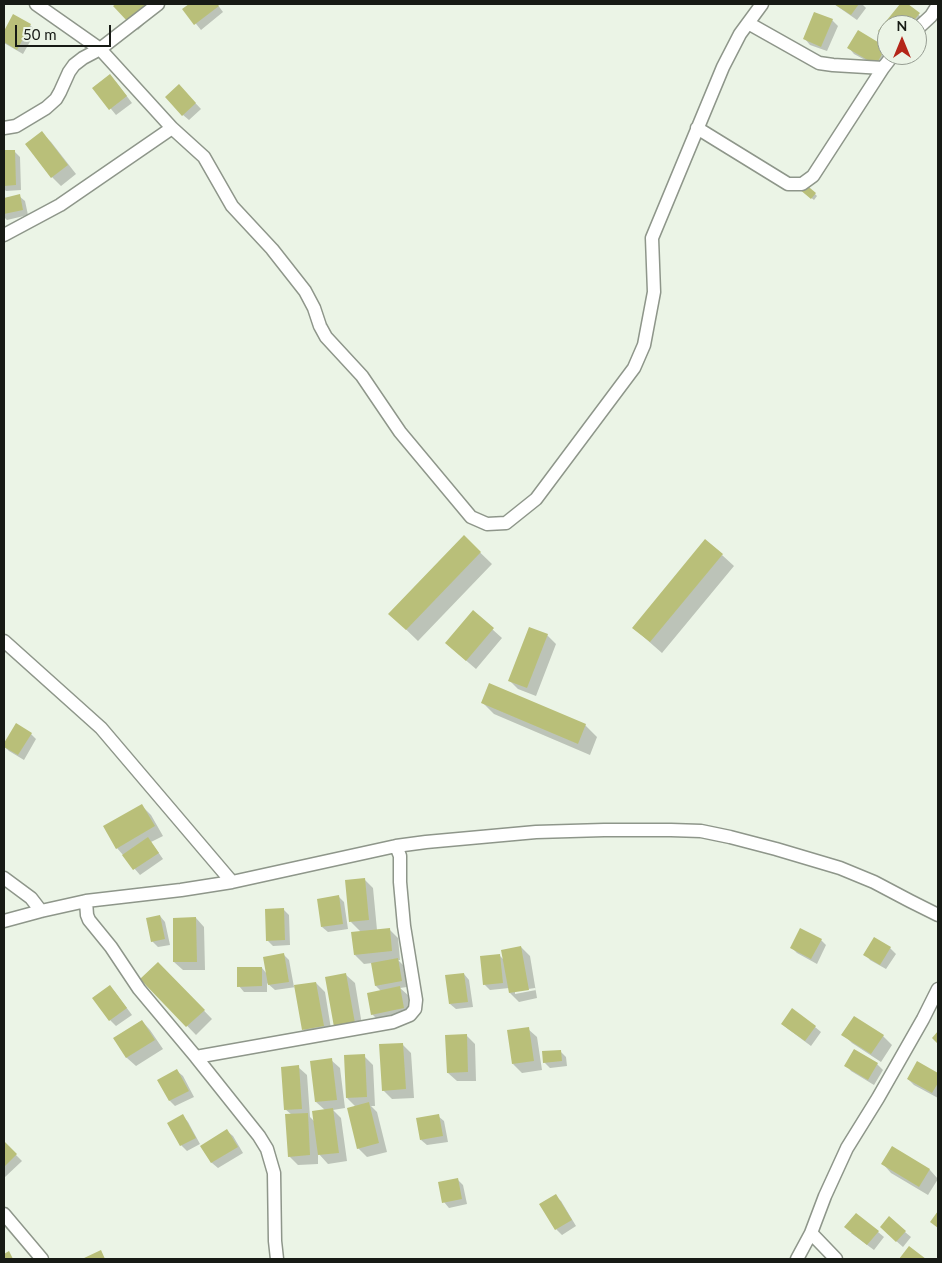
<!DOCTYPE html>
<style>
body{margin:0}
#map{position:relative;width:942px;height:1263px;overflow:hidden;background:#ebf4e6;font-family:Lato,sans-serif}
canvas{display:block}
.frame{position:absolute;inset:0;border:5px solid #171a15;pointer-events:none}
.north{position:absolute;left:877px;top:15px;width:50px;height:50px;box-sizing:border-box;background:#ebf4e6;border:1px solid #969d92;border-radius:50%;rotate:0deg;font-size:14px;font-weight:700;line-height:20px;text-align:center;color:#171a15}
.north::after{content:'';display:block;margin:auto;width:18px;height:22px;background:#b42619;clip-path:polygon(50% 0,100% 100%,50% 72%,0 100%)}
.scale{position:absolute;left:15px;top:25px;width:96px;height:22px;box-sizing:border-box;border:2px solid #171a15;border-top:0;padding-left:6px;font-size:15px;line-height:18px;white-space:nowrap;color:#171a15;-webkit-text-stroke:4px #ebf4e6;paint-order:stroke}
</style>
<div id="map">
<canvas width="942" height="1263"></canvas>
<div class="frame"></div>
<div class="north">N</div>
<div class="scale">50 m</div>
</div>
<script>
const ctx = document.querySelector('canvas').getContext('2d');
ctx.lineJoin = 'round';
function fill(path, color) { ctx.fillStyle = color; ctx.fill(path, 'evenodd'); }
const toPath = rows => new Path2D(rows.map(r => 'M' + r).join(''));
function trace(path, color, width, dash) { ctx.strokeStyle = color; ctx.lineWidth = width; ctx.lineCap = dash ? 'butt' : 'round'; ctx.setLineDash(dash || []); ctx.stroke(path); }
const shadow = toPath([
 [117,4,157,4,161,8,138,30,115,6],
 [191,4,217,4,223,12,201,30,184,9],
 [834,4,862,4,866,8,857,20],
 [901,4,906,4,928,23,917,36,917,25,887,25,887,39,879,31],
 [13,16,30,25,36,31,23,54,4,43,4,33],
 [832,20,838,26,827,51,810,45,805,39],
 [858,32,887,49,887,55,882,69,854,54,849,48],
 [116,82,132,103,116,115,94,88],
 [184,91,201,109,189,120,183,115],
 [42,133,51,142,76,174,61,186,52,177,27,144],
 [14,151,20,157,21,190,6,191,4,189,4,152],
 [803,191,815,194,817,196,814,200],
 [19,196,25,201,28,215,7,220,4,217,4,199],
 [464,537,492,564,418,641,390,614],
 [722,555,734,566,662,653,646,639,634,628],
 [473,612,502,638,476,669,455,651],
 [547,635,556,644,536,696,518,689,509,680],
 [482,702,585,725,597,737,590,755,494,714],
 [16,725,31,734,36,739,24,760,9,751,4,746],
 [142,806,151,815,163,836,151,842,163,859,140,875,117,848],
 [364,879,373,888,377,930,389,929,398,938,400,960,398,960,403,965,407,987,400,988,409,996,413,1017,381,1023,372,1014,381,991,376,986,372,963,364,964,355,955,361,932,351,922],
 [339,897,344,902,348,929,328,932,322,927],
 [284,910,289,915,290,945,273,946,267,940],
 [160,916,165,922,170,945,158,947,152,941],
 [196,918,204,927,205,970,183,970,174,962],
 [821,940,826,945,817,964,797,953,792,948],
 [521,947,530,956,537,998,519,1002,510,993,509,988,490,990,484,984,500,956,504,960],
 [535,988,536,990,515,994,515,991],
 [890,948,896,954,886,969,870,960,865,954],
 [284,955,289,960,294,987,316,983,325,992,332,1035,312,1038,303,1029,296,987,275,990,267,983,267,992,244,992,239,986,262,968,267,974],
 [158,963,212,1019,196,1035,142,979],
 [464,974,469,980,473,1007,456,1009,450,1004],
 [346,975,355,983,363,1031,344,1035],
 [110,987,115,992,132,1015,116,1026,110,1020,94,998],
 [792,1010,815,1027,821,1032,811,1046,788,1029,782,1024],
 [142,1021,150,1030,163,1049,136,1066,127,1058,115,1039],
 [528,1029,537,1037,542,1070,522,1073,513,1064],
 [843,1034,883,1036,892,1045,881,1062,852,1043],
 [466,1035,475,1044,476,1081,457,1081,448,1073],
 [402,1044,411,1053,414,1098,392,1099,383,1090],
 [560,1051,566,1057,567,1066,550,1068,544,1062],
 [364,1056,373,1065,375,1106,371,1106,377,1112,387,1152,367,1157,358,1148,356,1107,347,1098],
 [331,1060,340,1068,345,1108,333,1110,341,1118,347,1161,328,1164,318,1153,318,1164,298,1165,289,1156,292,1115,285,1109,298,1067,307,1075,310,1117,315,1122,325,1110,316,1102],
 [918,1063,938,1075,938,1098,914,1085,908,1079],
 [877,1064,883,1070,874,1085,851,1071,846,1065],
 [177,1071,183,1076,194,1097,175,1106,170,1101,159,1080],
 [183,1116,188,1122,200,1144,187,1151,181,1145],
 [438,1116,444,1121,448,1142,427,1145,421,1140],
 [227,1131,233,1136,243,1153,218,1168,212,1163,202,1146],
 [4,1143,22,1161,4,1178],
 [893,1148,930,1170,938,1179,928,1195,891,1173,883,1164],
 [458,1180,463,1185,467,1204,449,1208,444,1202],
 [555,1196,561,1201,576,1226,562,1235,556,1229],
 [878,1232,884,1237,874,1250,851,1233],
 [905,1232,911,1237,903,1247,887,1233]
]);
const building = toPath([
 [116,4,147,4,128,22,113,6],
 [189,4,217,4,219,6,194,25,182,9],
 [834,4,859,4,851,15],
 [900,4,908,4,920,13,910,25,887,25,887,39,878,31],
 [814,12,833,19,821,47,803,39],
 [13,14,31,24,17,50,4,42,4,31],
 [858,30,886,47,876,65,847,48],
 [110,74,127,96,109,110,92,88],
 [179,84,196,103,182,116,165,97],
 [42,131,68,165,51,178,25,144],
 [4,150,15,150,16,185,4,186],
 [804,183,816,193,811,199,799,189],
 [20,194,23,210,4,214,4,198],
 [464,535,481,552,406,630,388,614],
 [705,539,723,554,650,642,632,628],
 [473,610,494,628,466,661,445,643],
 [529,627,548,634,527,688,508,681],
 [489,683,586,724,578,744,481,703],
 [16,723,32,733,18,755,4,747,4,743],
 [142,804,155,826,116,849,103,826],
 [148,837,159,853,133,870,122,855],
 [365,878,369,920,349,922,345,880],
 [339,895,343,924,321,927,317,899],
 [284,908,285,940,266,941,265,909],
 [160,915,165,939,151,942,146,918],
 [196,917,197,962,173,962,173,918],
 [390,928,392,951,354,955,351,932],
 [800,928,822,939,811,959,790,948],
 [874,937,891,947,880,965,863,955],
 [521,946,529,990,509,993,501,950],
 [284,953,289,982,268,985,263,957],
 [500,954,503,983,483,985,480,956],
 [398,958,402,981,375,986,371,963],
 [158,962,205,1010,186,1027,140,979],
 [237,967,262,967,262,986,237,987],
 [346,973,355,1023,334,1027,325,977],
 [464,973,468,1002,449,1004,445,975],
 [316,982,324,1026,302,1030,294,985],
 [110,985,127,1008,109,1021,92,998],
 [400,986,404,1008,371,1015,367,993],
 [792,1008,816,1026,805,1041,781,1024],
 [854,1016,884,1035,871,1054,841,1035],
 [142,1020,155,1040,126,1058,113,1038],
 [529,1027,534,1061,512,1064,507,1030],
 [938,1031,938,1044,932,1038],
 [467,1034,468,1072,447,1073,445,1035],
 [403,1043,406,1089,382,1091,379,1044],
 [854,1049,878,1063,868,1080,844,1066],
 [561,1050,562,1061,543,1063,542,1051],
 [365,1054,367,1097,346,1098,344,1055],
 [332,1058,337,1100,315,1102,310,1061],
 [917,1061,938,1073,938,1083,932,1093,907,1079],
 [299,1065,302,1109,284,1110,281,1067],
 [177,1069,189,1091,169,1101,157,1080],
 [369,1102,379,1143,357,1149,347,1108],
 [333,1108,339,1153,318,1155,312,1111],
 [308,1113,310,1155,288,1157,285,1114],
 [183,1114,196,1138,180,1146,167,1123],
 [439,1114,443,1136,420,1140,416,1118],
 [227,1129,238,1147,211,1163,200,1146],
 [4,1141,17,1154,4,1167],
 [892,1146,930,1169,919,1187,881,1164],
 [458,1178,462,1199,442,1203,438,1182],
 [556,1194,572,1220,555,1230,539,1204],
 [938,1211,938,1228,930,1222],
 [856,1213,879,1231,867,1245,844,1227],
 [889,1216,906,1231,896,1242,880,1227],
 [909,1246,926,1259,899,1259],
 [101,1250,105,1259,82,1259],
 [9,1251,13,1259,4,1259,4,1254]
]);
const minor = toPath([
 [36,4,100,49,172,128,204,157,232,206,272,249,305,291,314,308,320,326,326,337,362,376,400,432,471,517,487,524,506,523,536,499,634,368,644,345,654,292,652,238,723,67,740,34,762,4],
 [748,23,819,63,833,65,883,68],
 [917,29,931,16,938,5],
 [4,128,16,126,46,108,56,99,60,92,69,72,74,65,83,58,100,49,158,4],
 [697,128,788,184,802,184,813,176,883,68,893,55],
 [4,235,60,205,172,128],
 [4,641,101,728,232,882],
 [4,878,31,898,41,911],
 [86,901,87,915,89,920,111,947,139,989,196,1057,259,1136,267,1149,274,1173,275,1241,277,1259],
 [4,921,41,911,86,901,181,890,232,882,396,846,426,842,536,832,604,830,671,830,701,831,730,837,776,849,840,868,874,882,910,901,938,915],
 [196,1057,393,1022,410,1015,415,1009,416,1000,404,926,400,882,400,856,396,846],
 [4,1214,42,1259],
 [811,1233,836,1259],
 [797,1259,811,1233,825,1196,847,1148,878,1098,923,1019,938,989]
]);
fill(shadow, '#0003');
fill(building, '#b9bf79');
trace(minor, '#8e968a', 15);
trace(minor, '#fff', 12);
</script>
